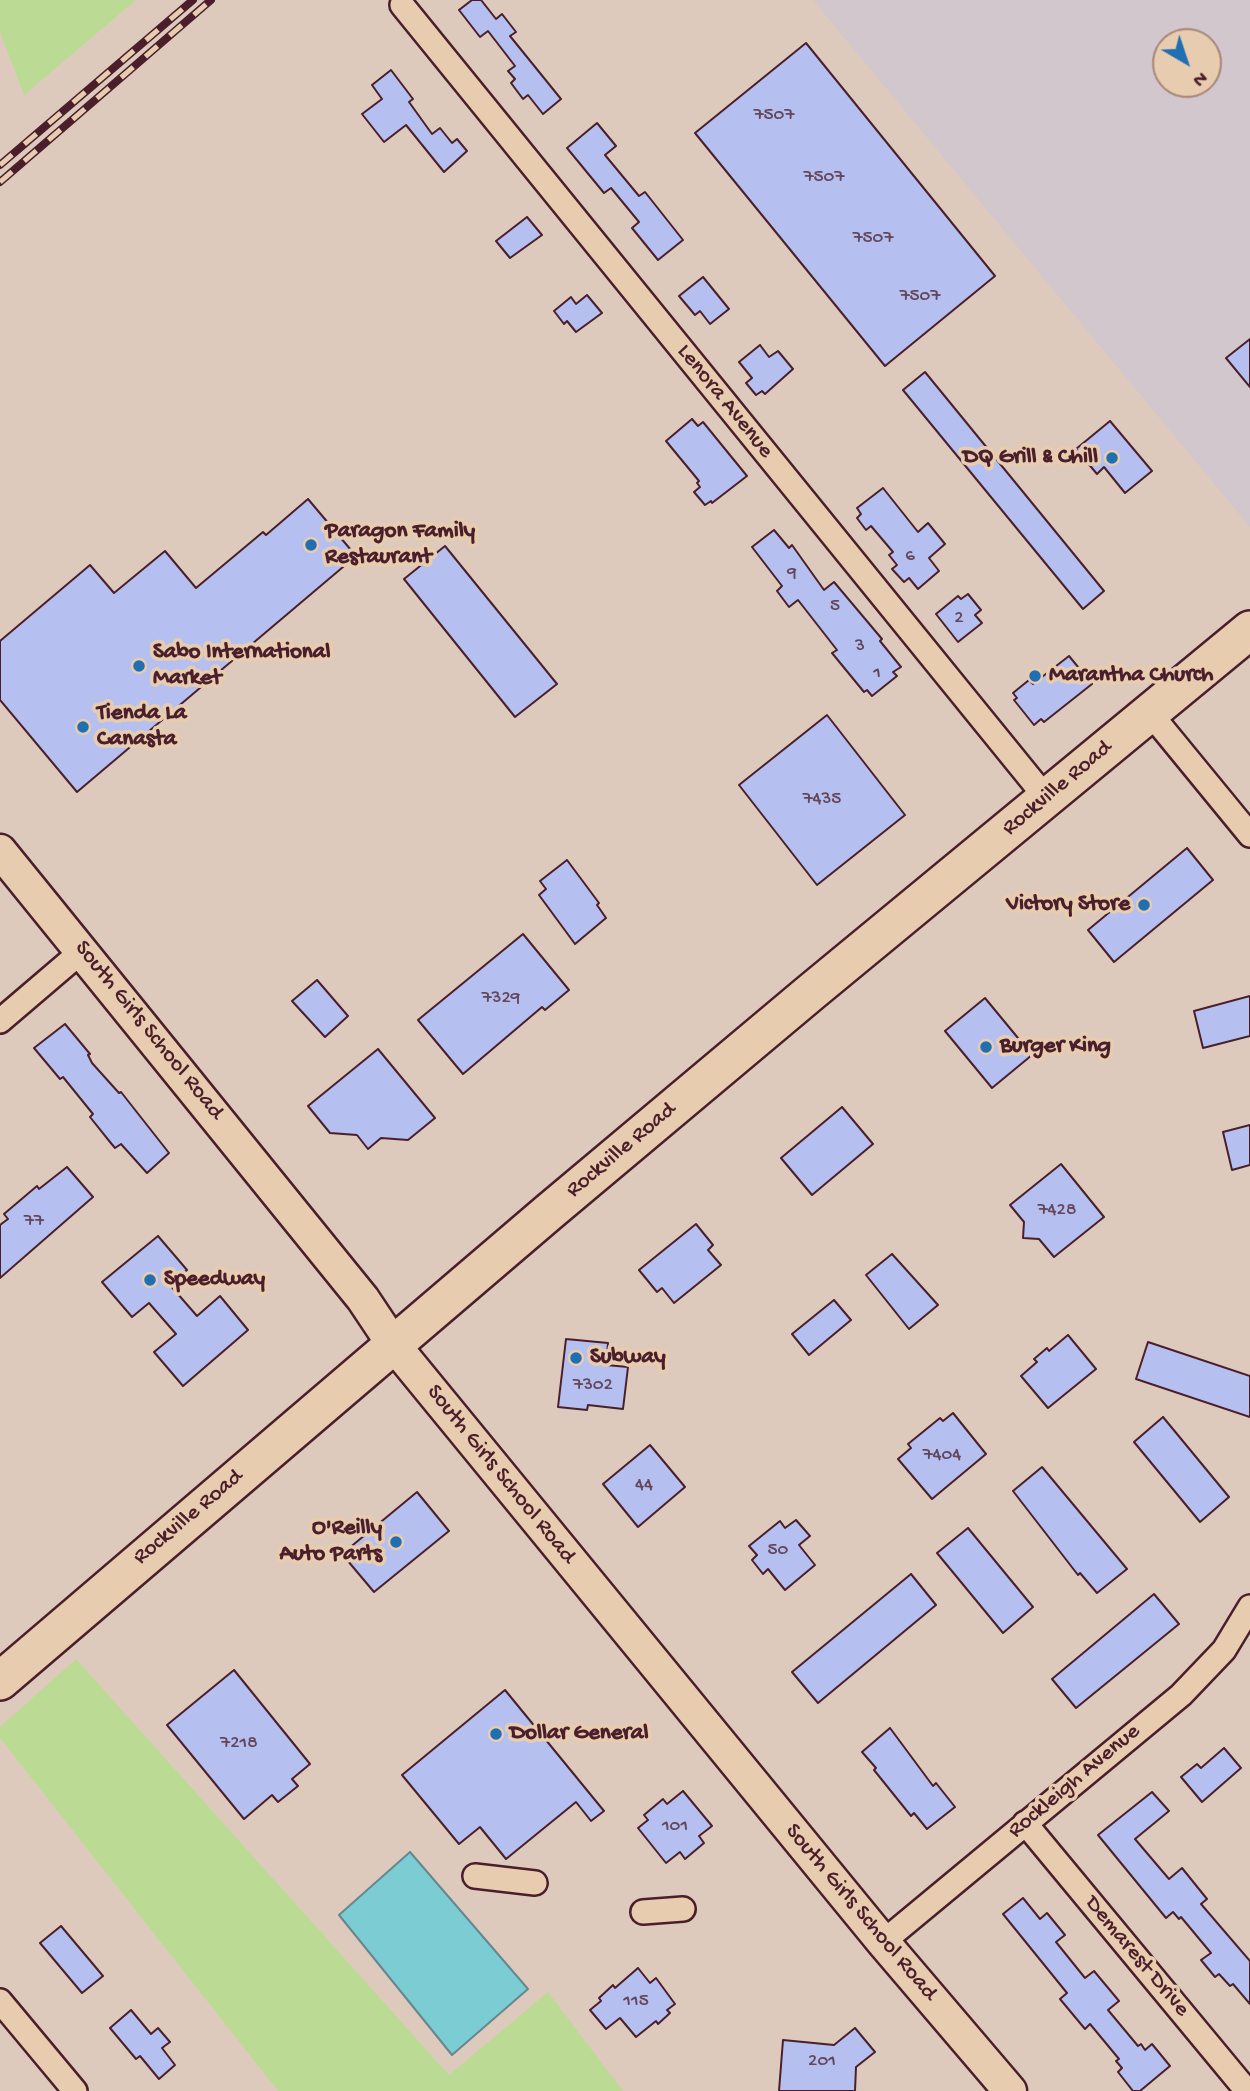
<!DOCTYPE html>
<style>
body{margin:0}
#map{position:relative;width:1250px;height:2091px;overflow:hidden;background:#ddcabc;font-family:"Gochi Hand",sans-serif}
canvas{display:block}
.north{position:absolute;left:1152px;top:28px;width:70px;height:70px;box-sizing:border-box;background:#e7ccaf;border:2px solid #a8877a;border-radius:50%;rotate:141deg;font-size:19px;font-weight:700;line-height:28px;text-align:center;color:#4a1f2b}
.north::after{content:'';display:block;margin:auto;width:24px;height:32px;background:#1f6fb2;clip-path:polygon(50% 0,100% 100%,50% 72%,0 100%)}
</style>
<div id="map">
<canvas width="1250" height="2091"></canvas>
<div class="north">N</div>
</div>
<script>
const ctx = document.querySelector('canvas').getContext('2d');
ctx.lineJoin = 'round';
function fill(path, color) { ctx.fillStyle = color; ctx.fill(path, 'evenodd'); }
const toPath = rows => new Path2D(rows.map(r => 'M' + r).join(''));
function trace(path, color, width, dash) { ctx.strokeStyle = color; ctx.lineWidth = width; ctx.lineCap = dash ? 'butt' : 'round'; ctx.setLineDash(dash || []); ctx.stroke(path); }
function drawText(font, color, halo, rows, align = 'center') {
  ctx.font = font + ' "Gochi Hand",sans-serif'; ctx.lineWidth = 7; ctx.setLineDash([]); ctx.textBaseline = 'middle'; ctx.strokeStyle = halo; ctx.fillStyle = color; for (const [text, x, y, turn = 0] of rows) {
    ctx.save(); ctx.translate(x, y); ctx.rotate((+turn || 0) * Math.PI / 180); ctx.textAlign = isNaN(turn) ? turn : align; if (halo) ctx.strokeText(text, 0, 0); ctx.fillText(text, 0, 0); ctx.restore();
  }
}
const built = toPath([
 [813,0,1250,0,1250,527],
 [1166,42,1208,42,1208,84,1166,84]
]);
const green = toPath([
 [0,0,136,0,24,95,0,32],
 [76,1659,449,2075,548,1992,623,2091,278,2091,0,1738,0,1727]
]);
const water = toPath([
 [410,1852,528,1989,452,2055,339,1915,410,1852]
]);
const building = toPath([
 [472,0,481,0,496,19,502,14,516,32,510,36,561,99,543,114,528,95,523,99,511,83,515,79,508,71,515,66,488,31,480,37,459,10,472,0],
 [806,43,995,276,885,366,695,133,806,43],
 [391,70,413,99,409,102,432,134,440,128,452,143,457,139,467,151,444,172,406,125,384,142,362,114,382,99,372,85,391,70],
 [597,123,616,146,605,155,639,196,645,192,683,240,658,260,632,228,639,222,611,188,604,193,567,148,597,123],
 [527,217,542,235,510,258,496,241,527,217],
 [703,277,729,309,710,324,700,311,695,315,679,296,703,277],
 [587,295,602,313,576,332,567,321,564,324,554,311,571,297,576,304,587,295],
 [1250,339,1250,387,1226,358,1250,339],
 [760,345,769,357,778,351,793,369,765,394,762,391,756,395,746,383,752,378,739,362,760,345],
 [925,372,1104,591,1083,609,903,390,925,372],
 [692,419,698,426,703,422,747,476,712,503,711,501,705,505,694,492,700,487,697,483,699,481,666,441,692,419],
 [1110,421,1152,471,1125,493,1104,467,1097,474,1076,449,1110,421],
 [883,488,918,532,928,523,945,544,929,558,939,571,918,589,909,578,904,582,892,569,897,565,889,555,893,552,871,526,866,530,857,518,861,514,857,508,883,488],
 [308,499,356,556,77,792,0,700,0,641,90,565,114,593,165,551,196,588,263,532,266,535,308,499],
 [774,530,789,548,792,545,824,590,834,582,882,639,880,641,901,667,893,672,897,676,872,696,867,690,864,692,832,653,837,650,798,600,789,607,777,591,782,586,752,547,774,530],
 [445,546,557,684,515,717,404,579,445,546],
 [968,594,981,610,975,615,982,623,958,642,936,614,958,596,961,599,968,594],
 [1069,656,1092,684,1044,722,1041,719,1034,725,1014,700,1017,698,1013,693,1029,680,1033,684,1069,656],
 [827,715,905,815,817,885,739,785,827,715],
 [1187,848,1213,880,1114,962,1088,930,1187,848],
 [567,860,599,903,597,905,606,918,575,944,539,895,546,889,540,881,567,860],
 [523,934,569,990,545,1010,542,1007,463,1074,418,1020,523,934],
 [317,980,348,1016,325,1037,292,1001,317,980],
 [1250,996,1250,1036,1203,1048,1194,1011,1250,996],
 [985,998,1032,1055,992,1088,945,1031,985,998],
 [65,1024,90,1054,88,1055,92,1063,119,1093,121,1092,169,1153,147,1173,121,1144,115,1148,110,1142,90,1117,93,1114,63,1077,60,1079,34,1048,65,1024],
 [378,1049,435,1118,408,1140,381,1138,368,1149,357,1135,330,1133,308,1106,378,1049],
 [842,1107,873,1144,812,1195,781,1158,842,1107],
 [1250,1125,1250,1165,1232,1170,1223,1132,1250,1125],
 [1061,1164,1104,1217,1054,1257,1039,1239,1023,1238,1024,1222,1010,1205,1061,1164],
 [67,1167,93,1197,0,1278,0,1225,8,1219,4,1214,37,1186,39,1189,67,1167],
 [696,1224,713,1245,708,1250,721,1265,674,1303,662,1288,657,1292,639,1270,696,1224],
 [158,1236,187,1270,170,1285,197,1316,220,1296,248,1330,183,1386,154,1352,176,1334,149,1303,132,1317,102,1282,158,1236],
 [892,1254,938,1305,909,1329,866,1275,892,1254],
 [834,1300,851,1320,809,1355,792,1334,834,1300],
 [1068,1335,1096,1369,1048,1408,1021,1376,1037,1362,1034,1359,1047,1348,1049,1351,1068,1335],
 [566,1339,608,1343,606,1365,628,1367,623,1409,588,1405,587,1410,558,1407,566,1339],
 [1148,1342,1250,1376,1250,1417,1136,1379,1148,1342],
 [953,1413,986,1454,932,1499,898,1459,911,1448,908,1444,940,1418,943,1421,953,1413],
 [1163,1417,1229,1497,1200,1522,1134,1442,1163,1417],
 [650,1445,685,1487,638,1527,603,1484,650,1445],
 [1042,1467,1127,1569,1097,1593,1080,1573,1078,1575,1013,1491,1042,1467],
 [417,1492,449,1531,374,1592,342,1554,417,1492],
 [796,1520,810,1536,799,1545,815,1565,785,1590,768,1569,763,1574,752,1560,757,1555,749,1546,780,1521,785,1528,796,1520],
 [968,1528,1033,1607,1003,1633,937,1553,968,1528],
 [911,1574,936,1605,818,1703,792,1672,911,1574],
 [1154,1594,1179,1624,1076,1708,1052,1679,1154,1594],
 [234,1670,310,1764,292,1779,298,1786,278,1802,272,1795,244,1819,167,1725,234,1670],
 [505,1690,604,1811,591,1821,576,1802,506,1859,480,1827,459,1844,402,1775,505,1690],
 [890,1728,933,1786,936,1783,955,1807,927,1829,914,1813,911,1816,874,1770,876,1768,862,1752,890,1728],
 [1224,1748,1241,1768,1202,1802,1181,1777,1197,1764,1201,1768,1224,1748],
 [683,1791,712,1826,699,1836,704,1843,685,1859,680,1852,666,1863,638,1828,648,1820,644,1815,663,1799,667,1804,683,1791],
 [1152,1792,1169,1811,1135,1839,1169,1879,1182,1868,1207,1899,1201,1904,1250,1961,1250,2004,1233,1984,1230,1986,1219,1974,1215,1977,1201,1960,1211,1953,1181,1917,1179,1919,1173,1912,1166,1918,1098,1835,1152,1792],
 [1023,1898,1040,1919,1047,1913,1065,1935,1056,1942,1085,1978,1094,1971,1119,2001,1108,2010,1138,2046,1141,2044,1145,2050,1152,2044,1170,2066,1140,2091,1133,2091,1118,2072,1122,2068,1116,2061,1119,2059,1090,2024,1085,2029,1060,1999,1067,1993,1003,1914,1023,1898],
 [61,1926,103,1976,82,1993,40,1943,61,1926],
 [638,1968,650,1983,656,1978,675,2004,667,2010,670,2013,658,2024,656,2021,636,2037,620,2018,606,2029,590,2010,601,2001,599,1998,613,1985,615,1988,638,1968],
 [131,2010,151,2034,158,2028,170,2042,162,2048,175,2065,159,2079,140,2056,136,2059,110,2028,131,2010],
 [855,2028,875,2052,856,2067,855,2091,779,2091,783,2040,834,2045,855,2028]
]);
const street = toPath([
 [402,5,1047,799],
 [1150,713,1250,835],
 [0,1021,82,951],
 [1025,1823,1247,2091],
 [475,1876,535,1883],
 [643,1912,683,1909],
 [883,1942,1181,1695,1224,1650,1250,1607],
 [0,2001,75,2091]
]);
const secondary = toPath([
 [0,851,363,1299,393,1344,883,1942,1010,2091]
]);
const primary = toPath([
 [0,1681,549,1212,810,993,1250,630]
]);
const rail = toPath([
 [0,165,193,0],
 [0,182,211,0]
]);
const markers = [
 [1112,458,7,"#1f6fb2"],
 [311,545,7,"#1f6fb2"],
 [139,666,7,"#1f6fb2"],
 [1035,676,7,"#1f6fb2"],
 [83,727,7,"#1f6fb2"],
 [1144,905,7,"#1f6fb2"],
 [986,1047,7,"#1f6fb2"],
 [150,1280,7,"#1f6fb2"],
 [576,1358,7,"#1f6fb2"],
 [396,1542,7,"#1f6fb2"],
 [496,1734,7,"#1f6fb2"]
];
const numberNames = [
 ["7507",774,116],
 ["7507",824,178],
 ["7507",873,239],
 ["7507",920,297],
 ["6",910,557],
 ["9",792,574],
 ["5",835,607],
 ["2",959,619],
 ["3",860,647],
 ["1",877,674],
 ["7435",822,800],
 ["7329",501,999],
 ["7428",1057,1211],
 ["77",34,1222],
 ["7302",593,1386],
 ["7404",942,1456],
 ["44",644,1486],
 ["50",778,1551],
 ["7218",239,1744],
 ["101",675,1827],
 ["115",636,2002],
 ["201",822,2062]
];
const streetNames = [
 ["Lenora Avenue",724,402,51],
 ["Rockville Road",1058,789,-40],
 ["South Girls School Road",148,1031,51],
 ["Rockville Road",622,1151,-40],
 ["South Girls School Road",500,1475,51],
 ["Rockville Road",189,1518,-40],
 ["Rockleigh Avenue",1075,1782,-40],
 ["South Girls School Road",860,1913,50],
 ["Demarest Drive",1136,1957,50]
];
const poiNames = [
 ["DQ Grill & Chill",1098,458,"right"],
 ["Paragon Family",325,532],
 ["Restaurant",325,558],
 ["Sabo International",153,653],
 ["Market",153,679],
 ["Marantha Church",1049,676],
 ["Tienda La",97,714],
 ["Canasta",97,740],
 ["Victory Store",1130,905,"right"],
 ["Burger King",1000,1047],
 ["Speedway",164,1280],
 ["Subway",590,1358],
 ["O'Reilly",382,1529,"right"],
 ["Auto Parts",382,1555,"right"],
 ["Dollar General",510,1734]
];
fill(built, '#d1c7cc');
fill(green, '#bbdb94');
fill(water, '#7bccd3');
trace(water, '#678790', 2);
fill(building, '#b5c0f1');
trace(building, '#4a1f2b', 2);
trace(street, '#4a1f2b', 28);
trace(secondary, '#4a1f2b', 37);
trace(primary, '#4a1f2b', 42);
trace(street, '#e7ccaf', 23);
trace(secondary, '#e7ccaf', 32);
trace(primary, '#e7ccaf', 37);
trace(rail, '#4a1f2b', 8);
trace(rail, '#e7ccaf', 5, [16]);
for (const [x, y, r, color] of markers) { const dot = new Path2D(); dot.arc(x, y, r, 0, 2 * Math.PI); ctx.fillStyle = color; ctx.fill(dot); trace(dot, '#e7ccaf', 2.5); }
drawText('19px', '#65475c', null, numberNames);
drawText('23px', '#4a1f2b', '#e7ccaf', streetNames);
drawText('bold 23px', '#4a1f2b', '#e7ccaf', poiNames, 'left');
</script>
